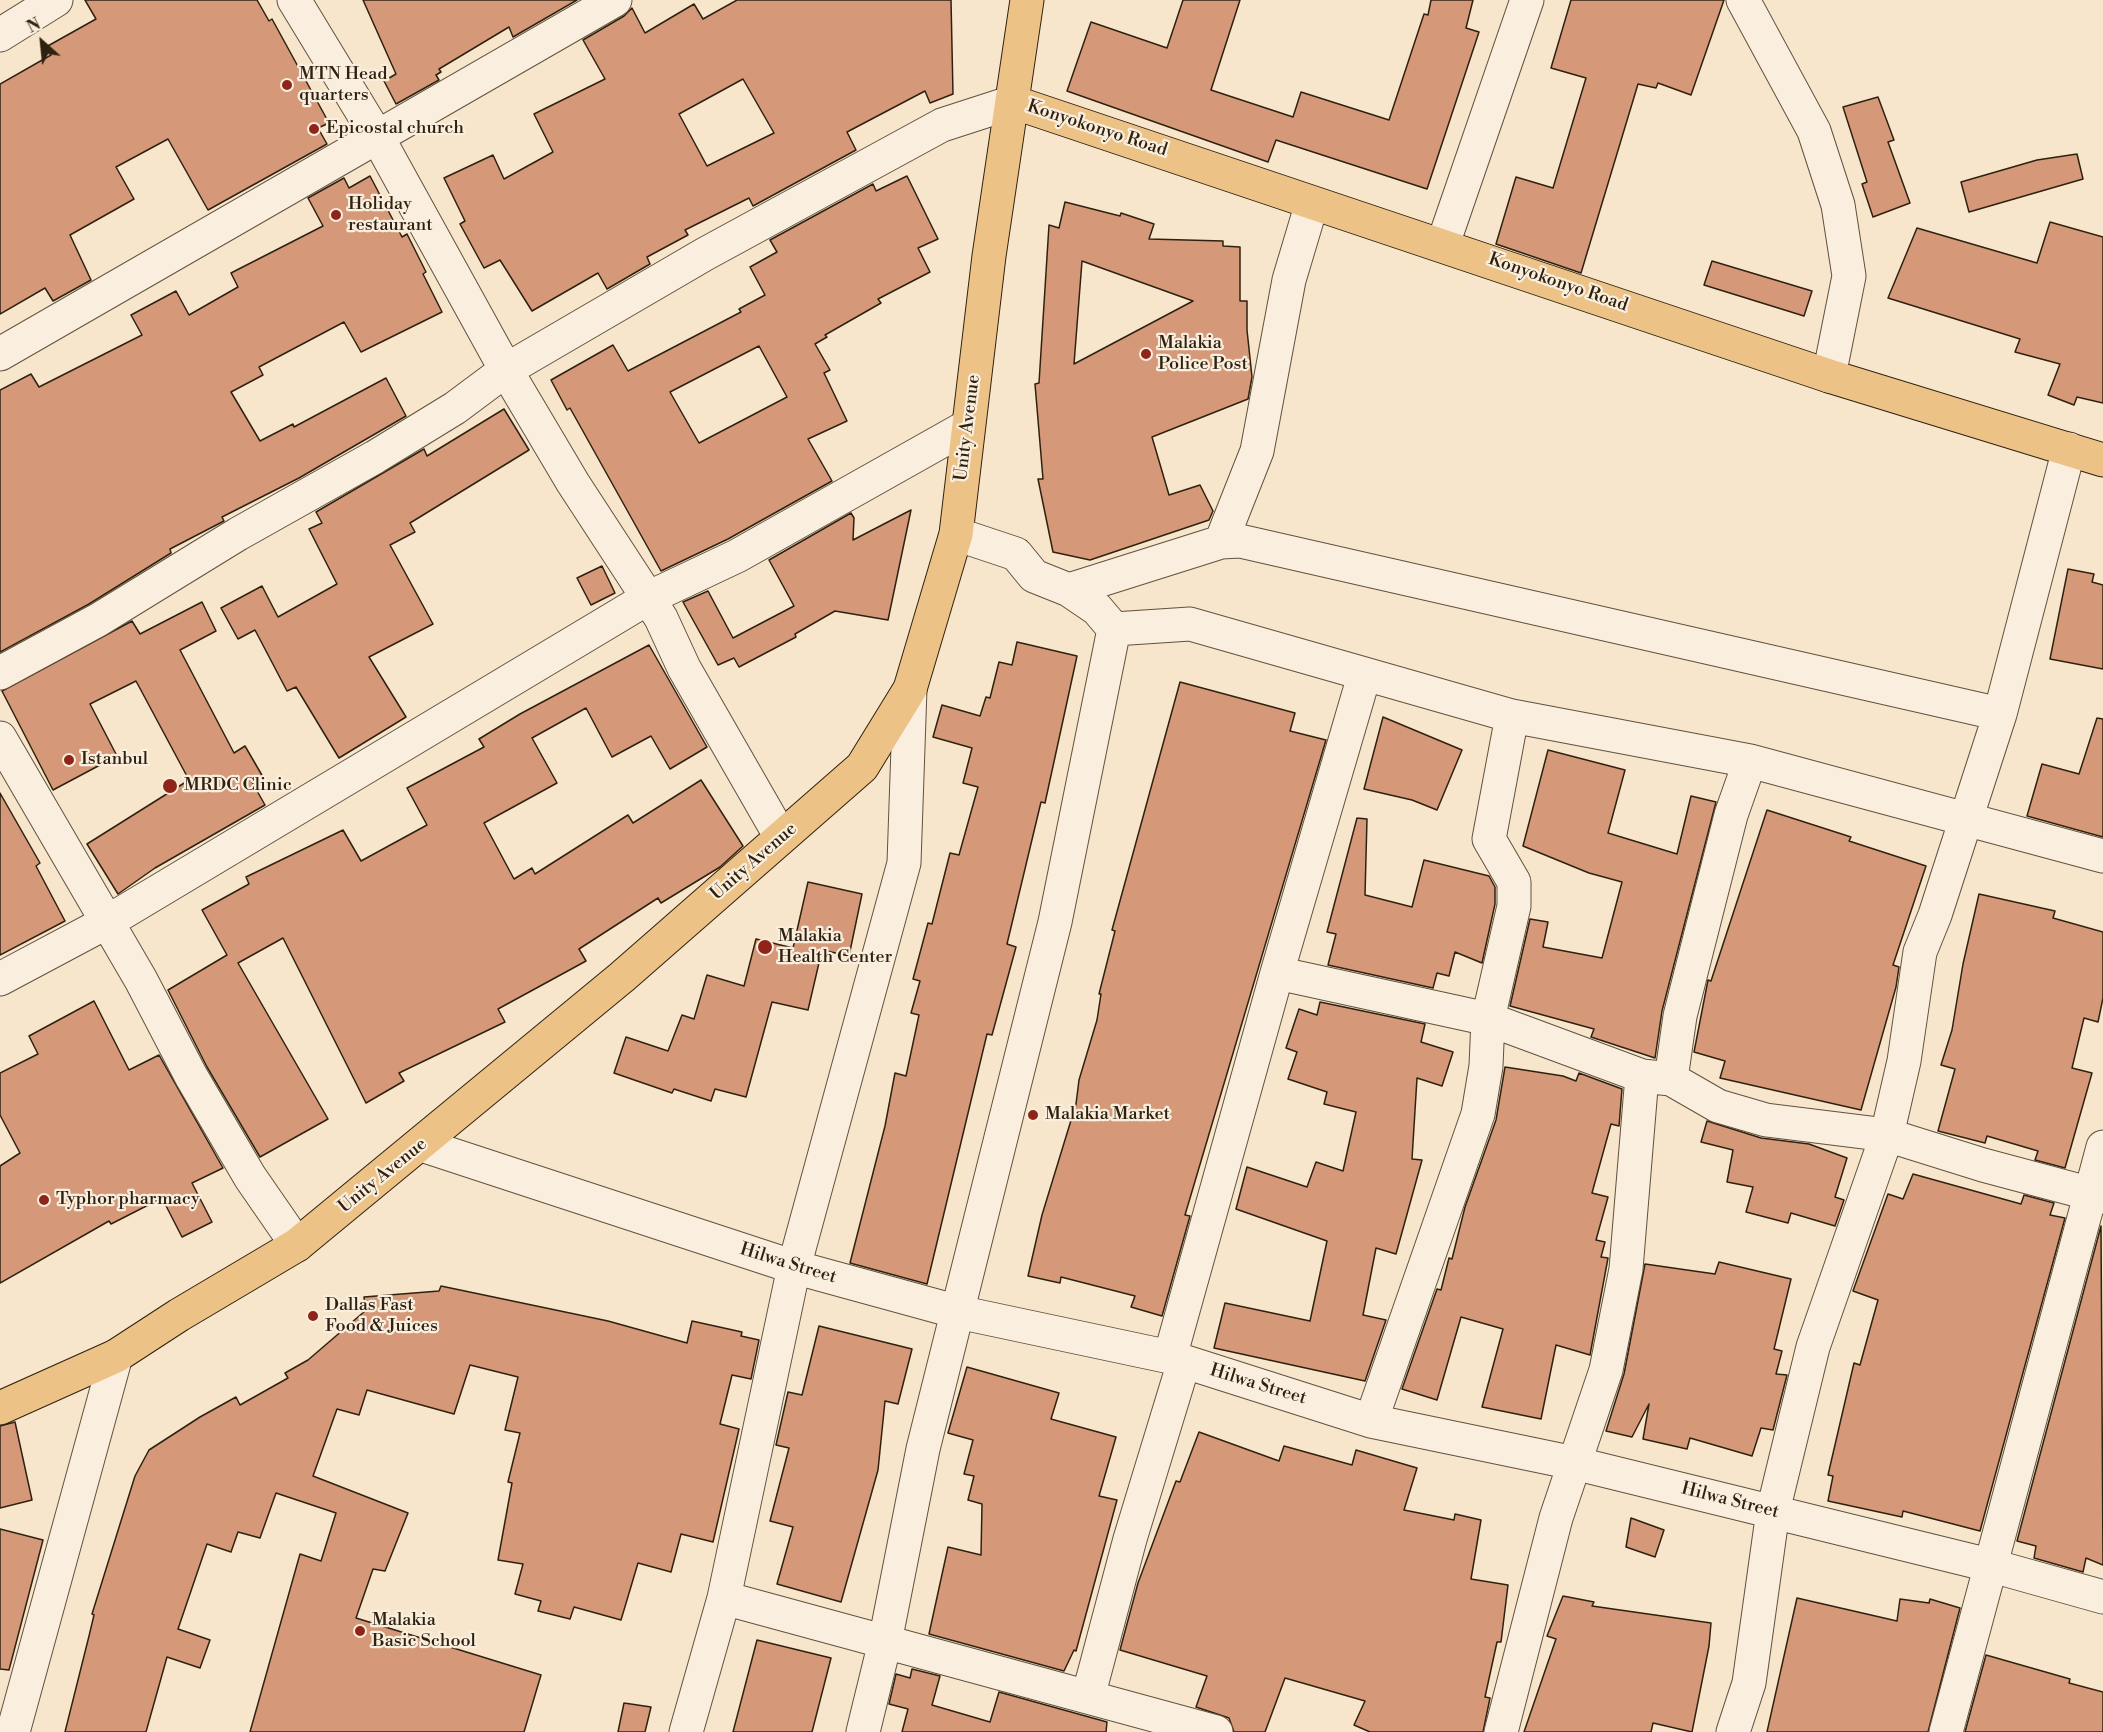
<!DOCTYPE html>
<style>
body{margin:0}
#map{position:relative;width:2103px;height:1732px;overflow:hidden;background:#f7e5cc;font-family:"Libre Bodoni",serif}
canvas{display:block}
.north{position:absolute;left:12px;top:12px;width:60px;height:60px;-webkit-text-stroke:4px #faeede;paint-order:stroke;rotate:333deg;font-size:16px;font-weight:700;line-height:24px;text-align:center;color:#2f210f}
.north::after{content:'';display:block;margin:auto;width:21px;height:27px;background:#2f210f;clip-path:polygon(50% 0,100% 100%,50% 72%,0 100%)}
</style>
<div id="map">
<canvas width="2103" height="1732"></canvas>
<div class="north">N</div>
</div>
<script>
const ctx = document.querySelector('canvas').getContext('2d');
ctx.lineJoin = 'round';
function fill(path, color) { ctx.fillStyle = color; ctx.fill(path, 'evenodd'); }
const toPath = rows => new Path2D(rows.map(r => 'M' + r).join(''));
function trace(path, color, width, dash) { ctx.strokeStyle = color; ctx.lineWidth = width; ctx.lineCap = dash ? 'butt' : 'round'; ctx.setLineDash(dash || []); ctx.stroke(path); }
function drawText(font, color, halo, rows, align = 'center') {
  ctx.font = font + ' "Libre Bodoni",serif'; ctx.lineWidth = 4.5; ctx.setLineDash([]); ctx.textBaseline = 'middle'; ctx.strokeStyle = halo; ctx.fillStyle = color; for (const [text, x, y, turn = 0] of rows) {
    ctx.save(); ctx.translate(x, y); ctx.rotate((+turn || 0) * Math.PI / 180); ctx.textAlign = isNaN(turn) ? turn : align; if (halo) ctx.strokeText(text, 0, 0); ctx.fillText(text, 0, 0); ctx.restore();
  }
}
const building = toPath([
 [85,0,257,0,269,21,272,19,329,123,318,128,327,144,208,210,168,139,116,167,134,199,70,235,91,280,53,301,45,288,0,314,0,84,51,55,46,47,96,19,85,0],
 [363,0,577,0,513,37,509,27,439,69,441,72,436,75,439,80,396,104,384,81,396,74,363,0],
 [737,0,951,0,953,94,930,103,925,91,847,132,856,150,753,206,749,198,685,230,688,235,647,257,650,264,607,289,598,273,532,311,500,260,484,268,460,224,465,221,444,178,493,155,504,179,553,152,534,114,605,79,583,40,624,16,632,8,645,33,694,4,703,19,737,0],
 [743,79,774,133,707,166,679,114,743,79],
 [1183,0,1240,0,1211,90,1293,117,1301,92,1389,120,1424,14,1428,15,1431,0,1473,0,1466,28,1479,32,1427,189,1276,140,1268,162,1067,91,1091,22,1167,48,1183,0],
 [1571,0,1724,0,1691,95,1658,83,1656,88,1638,84,1581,273,1496,244,1516,177,1553,188,1586,78,1551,68,1571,0],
 [1878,97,1894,140,1888,142,1910,203,1873,217,1862,184,1867,182,1843,107,1878,97],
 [2077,154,2083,179,1969,212,1961,182,2037,160,2077,154],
 [370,176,402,237,407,234,426,272,423,274,442,312,361,352,344,322,259,367,263,375,231,392,260,441,293,424,294,427,386,378,406,416,299,478,222,517,224,521,170,549,171,553,89,604,0,652,0,390,31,374,39,387,142,335,131,315,176,291,189,315,238,287,231,273,323,226,308,198,344,178,349,188,370,176],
 [907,176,938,239,918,248,930,272,878,299,881,303,825,335,827,337,815,344,830,370,824,373,847,421,808,439,832,481,728,539,661,571,570,408,567,410,551,380,613,345,628,371,741,312,739,309,765,295,750,267,777,252,770,240,873,184,876,191,907,176],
 [759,346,787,397,699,443,670,392,759,346],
 [1065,202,1120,216,1121,213,1154,224,1149,239,1223,241,1223,246,1240,247,1240,301,1247,301,1247,330,1252,377,1248,399,1152,437,1169,495,1200,485,1213,511,1209,520,1090,560,1053,552,1038,479,1043,479,1035,384,1039,383,1049,225,1059,228,1065,202],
 [1082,261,1193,301,1074,364,1082,261],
 [2050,222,2103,237,2103,403,2077,397,2074,405,2048,395,2060,364,2015,352,2020,339,1888,298,1917,228,2037,263,2050,222],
 [1712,261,1812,291,1804,316,1704,285,1712,261],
 [504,409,529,450,410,523,415,532,390,545,433,624,369,657,406,717,339,758,296,687,287,691,255,630,238,639,221,608,262,586,278,617,337,584,309,529,322,523,316,512,424,449,427,456,504,409],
 [911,510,888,620,835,611,795,634,796,637,739,667,734,658,718,665,683,602,708,591,733,638,794,606,769,560,851,513,854,518,853,540,911,510],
 [602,566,615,593,591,605,577,578,602,566],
 [2068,569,2094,574,2092,582,2103,585,2103,669,2050,659,2068,569],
 [202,602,216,631,180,650,234,753,245,746,263,777,252,782,265,805,155,868,118,894,87,844,189,780,136,681,90,704,117,756,53,790,2,691,132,621,140,634,202,602],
 [1017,642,1077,656,1045,803,1041,802,1007,944,1016,947,992,1035,987,1034,927,1284,850,1263,885,1126,895,1073,906,1076,919,1015,911,1013,920,981,913,979,928,923,932,924,950,853,959,855,978,787,963,783,972,748,933,737,942,705,980,716,986,697,990,698,999,662,1012,665,1017,642],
 [649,645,707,747,670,769,651,736,612,757,586,708,532,738,557,783,484,823,514,879,532,868,535,874,628,815,633,823,701,780,743,846,720,867,661,903,658,898,579,949,586,961,498,1009,505,1022,399,1073,404,1081,366,1103,283,938,238,963,328,1119,260,1157,207,1067,168,990,227,955,202,910,249,884,246,877,343,830,361,861,427,825,407,788,484,747,479,739,520,714,649,645],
 [1180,682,1295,713,1290,731,1326,740,1185,1215,1190,1216,1162,1316,1131,1307,1135,1296,1061,1277,1060,1283,1028,1276,1042,1215,1076,1104,1079,1080,1097,1020,1101,994,1099,994,1115,931,1112,930,1180,682],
 [1383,717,1462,750,1437,810,1412,800,1364,789,1383,717],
 [2097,718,2103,719,2103,837,2027,816,2042,764,2079,774,2097,718],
 [1548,750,1625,770,1608,833,1677,854,1691,796,1716,802,1662,1011,1655,1058,1591,1037,1594,1029,1510,1006,1530,919,1548,922,1543,947,1602,958,1622,882,1589,873,1523,846,1548,750],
 [0,793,40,863,36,866,65,921,0,955,0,793],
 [1767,810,1851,837,1849,841,1926,866,1893,965,1899,967,1896,987,1861,1110,1720,1078,1725,1061,1694,1052,1708,980,1711,981,1767,810],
 [1357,818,1367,819,1365,895,1412,907,1424,860,1489,876,1495,887,1495,904,1482,963,1455,952,1449,976,1437,973,1433,988,1328,965,1336,934,1327,932,1357,818],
 [808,882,862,894,849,956,822,950,808,1010,772,1002,746,1097,715,1089,711,1101,674,1089,672,1093,614,1073,626,1037,668,1051,682,1015,694,1019,707,975,744,986,756,939,793,948,808,882],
 [1979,894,2055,911,2053,918,2103,932,2103,998,2098,1022,2084,1018,2072,1068,2092,1073,2065,1168,2035,1160,2038,1151,1987,1136,1985,1143,1938,1131,1955,1069,1941,1065,1952,1030,1963,964,1979,894],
 [94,1001,129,1070,159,1055,223,1168,192,1183,212,1222,182,1237,162,1198,111,1224,109,1221,0,1283,0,1166,20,1153,0,1115,0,1073,38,1054,29,1036,94,1001],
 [1320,1002,1425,1024,1421,1042,1453,1052,1442,1086,1417,1078,1412,1159,1422,1160,1396,1254,1376,1248,1363,1315,1386,1320,1365,1381,1214,1348,1225,1303,1310,1321,1327,1241,1236,1209,1247,1167,1307,1187,1316,1162,1343,1171,1356,1112,1324,1104,1327,1092,1288,1079,1297,1052,1286,1048,1299,1009,1317,1015,1320,1002],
 [1505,1067,1563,1076,1576,1081,1579,1073,1622,1089,1619,1126,1611,1124,1592,1193,1608,1197,1596,1240,1605,1242,1601,1257,1608,1258,1590,1355,1556,1345,1541,1419,1482,1407,1503,1329,1461,1317,1437,1400,1402,1389,1437,1289,1441,1290,1449,1258,1452,1259,1465,1207,1496,1120,1505,1067],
 [1707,1121,1761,1138,1809,1144,1847,1158,1835,1197,1844,1200,1835,1226,1791,1213,1788,1223,1746,1212,1753,1187,1727,1182,1733,1150,1701,1142,1707,1121],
 [1913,1174,2021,1204,2024,1195,2054,1203,2050,1215,2065,1218,1980,1531,1903,1511,1902,1517,1828,1501,1833,1476,1828,1475,1854,1363,1860,1365,1878,1300,1853,1291,1888,1194,1903,1199,1913,1174],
 [2101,1226,2103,1565,2086,1558,2083,1572,2034,1558,2036,1546,2017,1541,2101,1226],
 [1719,1262,1791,1279,1774,1349,1782,1351,1776,1374,1787,1375,1773,1430,1761,1428,1752,1456,1690,1438,1687,1449,1643,1439,1649,1404,1632,1437,1606,1431,1624,1374,1645,1264,1715,1274,1719,1262],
 [441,1286,608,1321,687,1343,692,1321,742,1332,741,1336,759,1340,751,1379,732,1375,720,1424,739,1429,713,1542,681,1534,671,1572,638,1563,621,1620,574,1607,570,1619,538,1611,541,1601,515,1594,523,1564,498,1560,512,1483,508,1482,520,1433,505,1430,518,1377,470,1365,454,1414,367,1390,359,1415,337,1409,313,1476,408,1513,385,1571,373,1569,356,1618,541,1675,524,1732,250,1732,300,1554,321,1561,336,1513,276,1493,260,1538,238,1532,231,1552,207,1544,178,1629,210,1640,200,1668,167,1657,146,1732,65,1732,89,1636,94,1615,92,1614,135,1476,149,1450,200,1417,236,1397,240,1405,288,1378,285,1373,308,1360,365,1311,364,1297,439,1291,441,1286],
 [819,1326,912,1349,898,1404,885,1401,878,1470,841,1602,777,1584,793,1527,770,1521,789,1448,776,1445,788,1392,802,1395,819,1326],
 [967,1367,1059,1393,1051,1419,1116,1437,1099,1496,1117,1500,1076,1651,1074,1650,1064,1671,929,1634,948,1547,981,1555,982,1504,968,1500,974,1476,964,1474,973,1440,948,1433,967,1367],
 [15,1422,32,1500,0,1508,0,1426,15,1422],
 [1199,1432,1279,1461,1284,1446,1352,1465,1356,1450,1417,1468,1404,1510,1454,1520,1455,1514,1481,1520,1471,1579,1508,1585,1501,1642,1497,1642,1485,1697,1490,1698,1483,1732,1370,1732,1354,1725,1365,1701,1285,1678,1265,1732,1234,1732,1229,1718,1196,1707,1207,1676,1120,1650,1138,1583,1176,1481,1180,1482,1199,1432],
 [1631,1518,1664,1530,1655,1557,1626,1547,1631,1518],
 [0,1529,43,1540,9,1670,0,1669,0,1529],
 [1563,1596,1594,1602,1592,1606,1711,1623,1709,1646,1692,1732,1653,1723,1651,1732,1524,1732,1556,1639,1547,1636,1563,1596],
 [1797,1598,1897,1621,1900,1599,1929,1603,1930,1599,1960,1608,1928,1732,1767,1732,1797,1598],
 [757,1640,831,1658,812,1732,733,1732,757,1640],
 [1986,1655,2070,1679,2069,1683,2103,1692,2103,1732,1965,1732,1986,1655],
 [912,1669,940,1676,932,1705,990,1722,999,1692,1107,1722,1106,1732,902,1732,908,1709,889,1704,896,1674,910,1678,912,1669],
 [624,1703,651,1707,645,1732,618,1732,624,1703]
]);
const minor = toPath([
 [294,0,378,138,506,370,573,483,661,618,684,668,781,837],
 [1743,0,1814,131,1838,205,1849,276,1829,376],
 [0,35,56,0],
 [1443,244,1527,0],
 [0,354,615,0],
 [1221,542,1257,451,1289,280,1312,203],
 [1069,590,1221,542,1240,541,2000,714],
 [1114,629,1190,624,1512,716,1750,761,2103,856],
 [0,673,98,620,238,534,375,457,455,408,506,370,705,254,942,125,1013,102],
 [0,738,141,980,191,1076,250,1177,297,1245],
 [1277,973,1488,1019,1642,1076,1671,1079,1718,1106,1766,1120,1887,1135,1983,1165,2103,1197],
 [0,979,107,922,648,598,737,556,968,426],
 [1671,1079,1680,1016,1731,815,1750,761],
 [422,1145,794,1267,958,1312,1170,1357,1371,1421,1574,1463,1989,1565,2103,1597],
 [1170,1357,1277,973,1364,676],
 [1371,1421,1478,1114,1486,1066,1488,1019,1514,906,1514,882,1489,839,1512,716],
 [724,1598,1216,1732],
 [1088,1697,1130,1539,1184,1362],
 [13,1732,116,1356],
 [686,1732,724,1598,794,1267,904,863,910,689],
 [863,1732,885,1642,923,1449,1055,922,1114,629,1097,609,1069,590,1034,576,1016,554,956,534],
 [1501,1732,1556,1518,1606,1370,1626,1269,1642,1076],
 [1733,1732,1749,1683,1773,1511,1813,1347,1887,1135,1904,1061,1920,952,1935,915,2000,714,2069,449],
 [1946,1732,2103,1147]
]);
const major = toPath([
 [1013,102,1829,376,2103,460],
 [0,1408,116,1356,179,1315,297,1245,622,977,862,767,910,689,956,534,989,256,1027,0]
]);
const markers = [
 [287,85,6,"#8f2418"],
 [314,129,6,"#8f2418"],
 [336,215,6,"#8f2418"],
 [1146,354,6,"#8f2418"],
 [69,760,6,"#8f2418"],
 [170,786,8,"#8f2418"],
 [765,947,8,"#8f2418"],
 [1033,1115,6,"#8f2418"],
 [44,1200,6,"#8f2418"],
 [313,1316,6,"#8f2418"],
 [360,1631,6,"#8f2418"]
];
const poiNames = [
 ["MTN Head",299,75],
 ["quarters",299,96],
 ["Epicostal church",326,129],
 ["Holiday",348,205],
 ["restaurant",348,226],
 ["Malakia",1158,344],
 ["Police Post",1158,365],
 ["Istanbul",81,760],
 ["MRDC Clinic",184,786],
 ["Malakia",778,937],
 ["Health Center",778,958],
 ["Malakia Market",1045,1115],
 ["Typhor pharmacy",56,1200],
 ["Dallas Fast",325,1306],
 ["Food & Juices",325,1327],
 ["Malakia",372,1621],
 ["Basic School",372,1642]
];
const streetNames = [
 ["Konyokonyo Road",1097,129,18],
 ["Konyokonyo Road",1558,283,19],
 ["Unity Avenue",968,428,-83],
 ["Unity Avenue",754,862,-41],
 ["Unity Avenue",383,1176,-39],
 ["Hilwa Street",788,1264,17],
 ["Hilwa Street",1258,1385,17],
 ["Hilwa Street",1730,1501,14]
];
fill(building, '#d59979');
trace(building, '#2f210f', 1.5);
trace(minor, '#61523e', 35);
trace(major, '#2f210f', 35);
trace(minor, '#faeede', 33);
trace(major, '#ecc286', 33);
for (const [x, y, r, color] of markers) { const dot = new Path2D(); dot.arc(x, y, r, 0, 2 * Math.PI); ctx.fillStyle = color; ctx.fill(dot); trace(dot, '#faeede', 2); }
drawText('18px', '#2f210f', '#faeede', poiNames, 'left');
drawText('18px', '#2f210f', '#faeede', streetNames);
</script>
